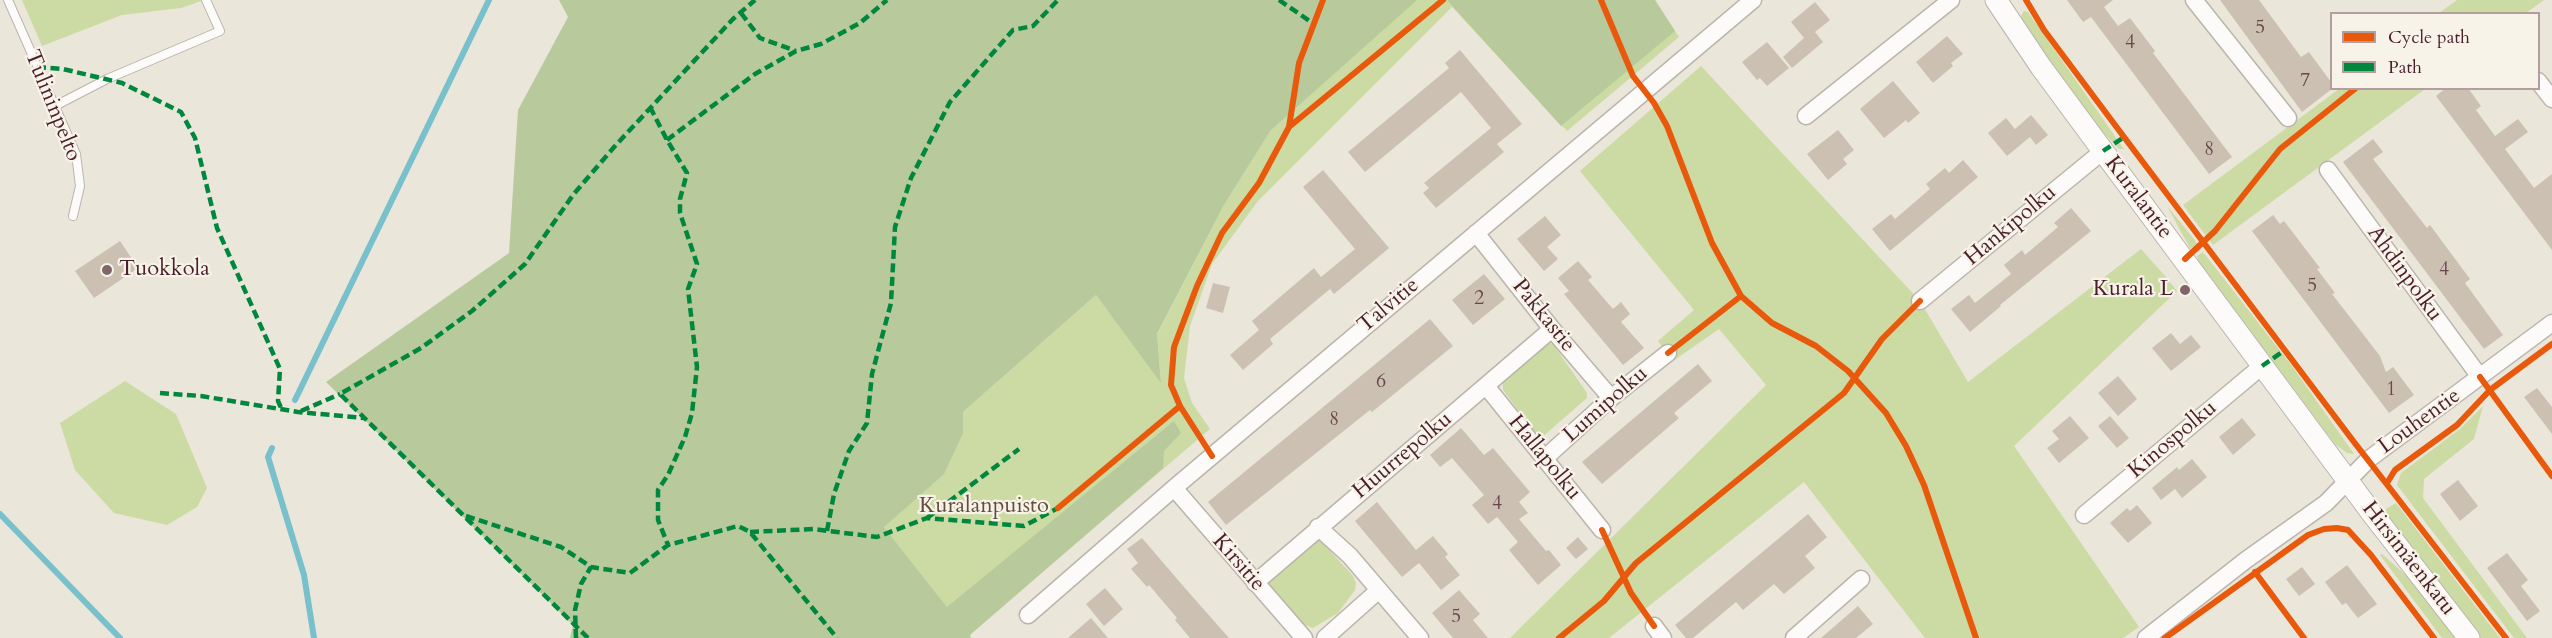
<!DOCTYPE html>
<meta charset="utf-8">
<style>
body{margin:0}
#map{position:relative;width:2552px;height:638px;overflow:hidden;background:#ebe6da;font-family:Cardo,serif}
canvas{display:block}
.legend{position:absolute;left:2330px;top:12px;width:210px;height:78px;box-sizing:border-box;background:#f7f3e8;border:2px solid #b29e9c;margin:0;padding:8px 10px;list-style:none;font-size:18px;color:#4a1f2b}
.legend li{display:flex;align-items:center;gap:12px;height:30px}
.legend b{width:30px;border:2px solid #b29e9c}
</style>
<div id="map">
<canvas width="2552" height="638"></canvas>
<ul class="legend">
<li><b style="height:8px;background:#e8590c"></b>Cycle path</li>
<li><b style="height:8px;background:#00873e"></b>Path</li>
</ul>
</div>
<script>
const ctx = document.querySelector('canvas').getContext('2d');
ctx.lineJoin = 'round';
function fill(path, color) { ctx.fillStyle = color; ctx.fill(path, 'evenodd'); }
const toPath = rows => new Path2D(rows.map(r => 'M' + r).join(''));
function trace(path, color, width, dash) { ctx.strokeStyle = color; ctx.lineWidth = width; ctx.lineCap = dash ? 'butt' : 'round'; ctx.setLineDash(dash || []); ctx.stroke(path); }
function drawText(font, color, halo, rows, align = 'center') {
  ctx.font = font + ' Cardo,serif'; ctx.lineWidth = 4.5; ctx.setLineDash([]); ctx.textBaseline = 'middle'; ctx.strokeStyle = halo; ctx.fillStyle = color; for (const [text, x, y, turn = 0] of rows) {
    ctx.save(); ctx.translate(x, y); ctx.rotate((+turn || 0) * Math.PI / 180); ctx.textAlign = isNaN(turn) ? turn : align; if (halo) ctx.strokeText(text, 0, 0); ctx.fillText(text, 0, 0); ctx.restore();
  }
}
const green = toPath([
 [22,0,204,0,181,8,122,15,42,46],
 [1297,0,1655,0,1679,37,1567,131,1452,7,1258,201,1212,264,1190,326,1184,378,1192,403,1210,429,969,635,884,527,963,412,1096,295,1161,381,1157,335,1224,205,1271,130],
 [2457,0,2544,0,2526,13,2439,13],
 [2024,11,2028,12,2124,149,2119,149,2096,125,2023,24,2021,16],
 [1701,66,1920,301,1968,382,2141,249,2166,277,2177,291,2014,446,2139,627,2123,638,1925,638,1804,482,1609,638,1510,638,1766,385,1719,329,1673,361,1658,341,1694,310,1580,171],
 [2339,89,2425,89,2213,245,2183,205],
 [2167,206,2194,239,2197,244,2194,247,2190,248],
 [2203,252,2292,366,2354,454,2347,453,2335,444,2199,262,2197,256],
 [1549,343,1553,344,1587,393,1587,398,1541,438,1536,434,1503,390,1503,382],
 [125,381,176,414,207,488,197,507,167,525,114,513,75,470,60,423],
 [2483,406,2474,439,2424,479,2423,498,2527,638,2514,638,2397,485,2401,473,2460,429],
 [2396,503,2500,638,2479,638,2385,517,2386,509],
 [1317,539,1323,543,1353,576,1356,583,1355,590,1338,613,1313,628,1298,622,1267,583],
 [2382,554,2417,585,2458,638,2442,638,2380,555]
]);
const forest = toPath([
 [559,0,1417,0,1271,130,1224,205,1157,334,1161,383,1096,295,963,412,963,433,944,474,884,527,947,607,1174,421,1181,433,1164,451,1163,468,970,635,971,638,570,638,573,625,326,382,509,253,518,110,568,17],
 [1447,0,1655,0,1675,31,1561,126]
]);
const stream = toPath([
 [295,400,489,0],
 [272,448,268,457,304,575,314,638],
 [0,514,120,638]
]);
const building = toPath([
 [2067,0,2113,0,2104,7,2118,26,2130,18,2155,51,2153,53,2232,157,2209,174,2091,17,2083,22],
 [2220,0,2259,0,2301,57,2309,52,2331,82,2331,88,2333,88,2302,112],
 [1815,2,1830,20,1815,32,1823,42,1792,68,1783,57,1804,38,1791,22],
 [1947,36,1963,54,1951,63,1953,66,1933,83,1916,62],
 [1767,42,1789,68,1767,86,1760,78,1757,80,1742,62],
 [1460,50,1522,124,1497,144,1504,152,1436,208,1423,193,1429,188,1424,183,1491,128,1461,92,1365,172,1348,152,1449,68,1445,63],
 [1893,81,1920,113,1908,123,1906,120,1884,138,1860,109],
 [2446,88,2468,88,2481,106,2476,110,2495,136,2518,119,2528,132,2505,149,2534,188,2552,174,2552,250,2436,96],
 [2031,115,2048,135,2036,145,2030,137,2007,156,1988,133,2006,118,2015,129],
 [1838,130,1854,150,1843,159,1847,164,1828,180,1807,154],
 [2373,139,2383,152,2373,159,2427,228,2430,225,2470,279,2465,283,2503,335,2484,349,2343,162],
 [1963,160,1978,177,1890,251,1872,229,1891,214,1895,219,1930,189,1926,184,1945,168,1949,173],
 [1323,170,1389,248,1334,294,1330,289,1270,339,1273,344,1243,370,1230,355,1259,330,1252,321,1314,268,1321,277,1355,249,1303,187],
 [2071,208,2091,231,2000,305,2001,306,1970,332,1951,309,1969,295,1975,303,2011,274,2004,265,2022,250,2025,255,2058,227,2054,223],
 [2273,215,2280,224,2284,221,2320,268,2317,269,2335,293,2332,294,2380,356,2386,372,2393,367,2414,395,2389,413,2252,231],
 [1545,216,1561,235,1547,247,1558,259,1544,271,1517,239],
 [120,241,138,268,94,298,75,271],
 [1578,261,1592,277,1588,280,1613,309,1621,302,1630,314,1621,322,1644,348,1623,365,1564,294,1569,291,1558,278],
 [1484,274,1505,299,1473,325,1452,300],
 [1213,283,1230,287,1223,313,1206,308],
 [1430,319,1453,346,1372,412,1370,410,1226,525,1208,502],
 [2171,333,2180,344,2191,335,2201,347,2171,371,2152,348],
 [1698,364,1712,381,1674,413,1679,418,1602,484,1582,462],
 [2118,376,2137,399,2118,416,2098,393],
 [2537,388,2552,407,2552,434,2524,397],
 [2070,416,2089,438,2059,463,2047,448,2059,439,2052,431],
 [2110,416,2129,438,2117,448,2098,426],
 [2242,418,2256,435,2233,455,2219,437],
 [1461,428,1484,455,1493,448,1530,492,1519,502,1528,513,1519,519,1546,551,1549,550,1561,565,1538,585,1509,550,1518,542,1497,517,1488,524,1472,505,1484,495,1452,458,1440,467,1430,455],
 [2192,459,2207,477,2182,498,2175,489,2161,500,2152,488,2177,467,2179,470],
 [2458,480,2478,506,2460,521,2440,494],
 [1377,502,1416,550,1433,536,1448,554,1445,557,1460,575,1441,590,1419,563,1402,577,1355,521],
 [2137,505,2152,523,2128,543,2110,523,2127,508,2130,511],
 [1808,514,1827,537,1805,556,1815,568,1784,594,1774,584,1743,610,1736,602,1693,638,1686,638,1675,625],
 [1578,537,1588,549,1576,559,1566,548],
 [1142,538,1184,587,1229,638,1190,638,1175,620,1177,618,1149,585,1147,587,1131,569,1138,563,1127,549],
 [2507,553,2528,580,2521,586,2540,611,2527,621,2487,568],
 [2347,565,2377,604,2358,618,2346,603,2342,605,2325,582],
 [2302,567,2315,584,2299,596,2286,579],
 [1105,588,1123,609,1104,626,1086,604],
 [1459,590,1480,614,1473,620,1488,638,1453,638,1432,613],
 [1858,606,1873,624,1856,638,1821,638],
 [1091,618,1108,638,1068,638]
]);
const service = toPath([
 [8,0,76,154,80,186,73,216],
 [55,106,107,79,220,31,206,0]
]);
const minor = toPath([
 [2194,0,2288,118],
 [2538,81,2552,99],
 [1806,116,1951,0],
 [2328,170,2480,377],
 [1476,233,1552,329,1611,398],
 [1920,301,2103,151],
 [1486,386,1602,530],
 [1545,458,1611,398,1668,353],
 [1174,488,1304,638],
 [2084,515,2262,366],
 [1318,527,1350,556,1420,638],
 [1255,583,1552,329],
 [1028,615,1174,488,1753,0],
 [1654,626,1663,638],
 [1325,638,1379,590],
 [1794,638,1861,579],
 [2146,638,2246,560,2326,503,2369,459,2552,323]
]);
const tertiary = toPath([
 [1996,0,2041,67,2103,151,2371,512,2469,638]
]);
const quiet = toPath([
 [1279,0,1314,24],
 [741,13,760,38,796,51],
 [37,67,63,69,122,83,181,112,195,138,217,228,280,369,278,401,282,410],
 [650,107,667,140,687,173,680,199,680,213,697,264,688,289,697,367,692,413,685,437,668,475,658,490,658,520,668,545],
 [667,140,755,74,796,51,821,44,860,23,887,0],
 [2103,151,2124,137],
 [2262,366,2285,350],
 [160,393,201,396,298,412,364,418],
 [301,411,340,394],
 [466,516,561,547,591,567,630,573,668,545,738,526,750,532,837,638],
 [927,518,1019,449],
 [827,531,834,494,849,451,867,423,872,374,891,303,895,227,911,178,950,102,1013,30,1033,26,1058,0],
 [750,532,813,529,877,537,927,518,1024,526,1058,508],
 [576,638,575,610,581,584,591,567],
 [588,638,340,394,421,348,472,311,525,264,573,195,615,146,733,19,755,0]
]);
const cycleway = toPath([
 [1601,0,1633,76,1654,103,1667,126,1712,243,1741,296,1772,323,1816,346,1848,371,1886,413,1906,446,1924,485,1976,638],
 [2026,0,2044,30,2124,137,2354,442,2506,638],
 [1289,127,1443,0],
 [2185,259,2215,231,2280,149,2356,88],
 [1668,353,1741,296],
 [2480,377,2552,476],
 [1212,456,1180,406,1171,385,1174,347,1197,286,1222,233,1259,183,1289,127,1299,63,1323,0],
 [2387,483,2395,470,2457,425,2490,390,2552,344],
 [1058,508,1180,406],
 [1602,530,1631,593,1654,626],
 [2255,572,2304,638],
 [1559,638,1604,601,1636,563,1844,393,1882,339,1920,301],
 [2165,638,2308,535,2324,529,2337,528,2348,530,2371,555,2434,638]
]);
const markers = [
 [107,270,6,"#826568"],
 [2185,290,6,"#826568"]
];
const numberNames = [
 ["5",2260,28],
 ["4",2130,43],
 ["7",2305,81],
 ["8",2209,150],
 ["4",2444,270],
 ["5",2312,286],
 ["2",1479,299],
 ["6",1381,382],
 ["1",2391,390],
 ["8",1334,420],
 ["4",1497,504],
 ["5",1456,617]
];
const streetNames = [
 ["Tulininpelto",52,106,68],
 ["Kuralantie",2138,198,53],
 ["Hankipolku",2011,226,-40],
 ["Ahdinpolku",2404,274,54],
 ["Talvitie",1389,306,-40],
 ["Pakkastie",1543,316,51],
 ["Lumipolku",1606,405,-41],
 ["Louhentie",2420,422,-36],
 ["Kinospolku",2173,440,-40],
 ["Huurrepolku",1403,456,-40],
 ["Hallapolku",1544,458,51],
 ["Hirsimäenkatu",2408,559,52],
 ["Kirsitie",1238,563,49]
];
const poiNames = [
 ["Tuokkola",119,270],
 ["Kurala L",2173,290,"right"]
];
const parkNames = [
 ["Kuralanpuisto",984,507]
];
fill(green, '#ccdaa4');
fill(forest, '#b8ca9b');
trace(stream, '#78c0cb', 6);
fill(building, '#cbc0b2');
trace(service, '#bbb4ad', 10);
trace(minor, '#bbb4ad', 19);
trace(tertiary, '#bbb4ad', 23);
trace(service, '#fcfbf9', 8);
trace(minor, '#fcfbf9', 16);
trace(tertiary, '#fcfbf9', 21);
trace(quiet, '#00873e', 4.5, [9, 4.5]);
trace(cycleway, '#e8590c', 6);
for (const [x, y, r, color] of markers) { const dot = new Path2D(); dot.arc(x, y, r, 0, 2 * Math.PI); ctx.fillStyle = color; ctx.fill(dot); trace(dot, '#f7f3e8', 2); }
drawText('20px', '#6a474d', null, numberNames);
drawText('22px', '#4a1f2b', '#f7f3e8', streetNames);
drawText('22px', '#4a1f2b', '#f7f3e8', poiNames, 'left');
drawText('22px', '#644c3e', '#f7f3e8', parkNames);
</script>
